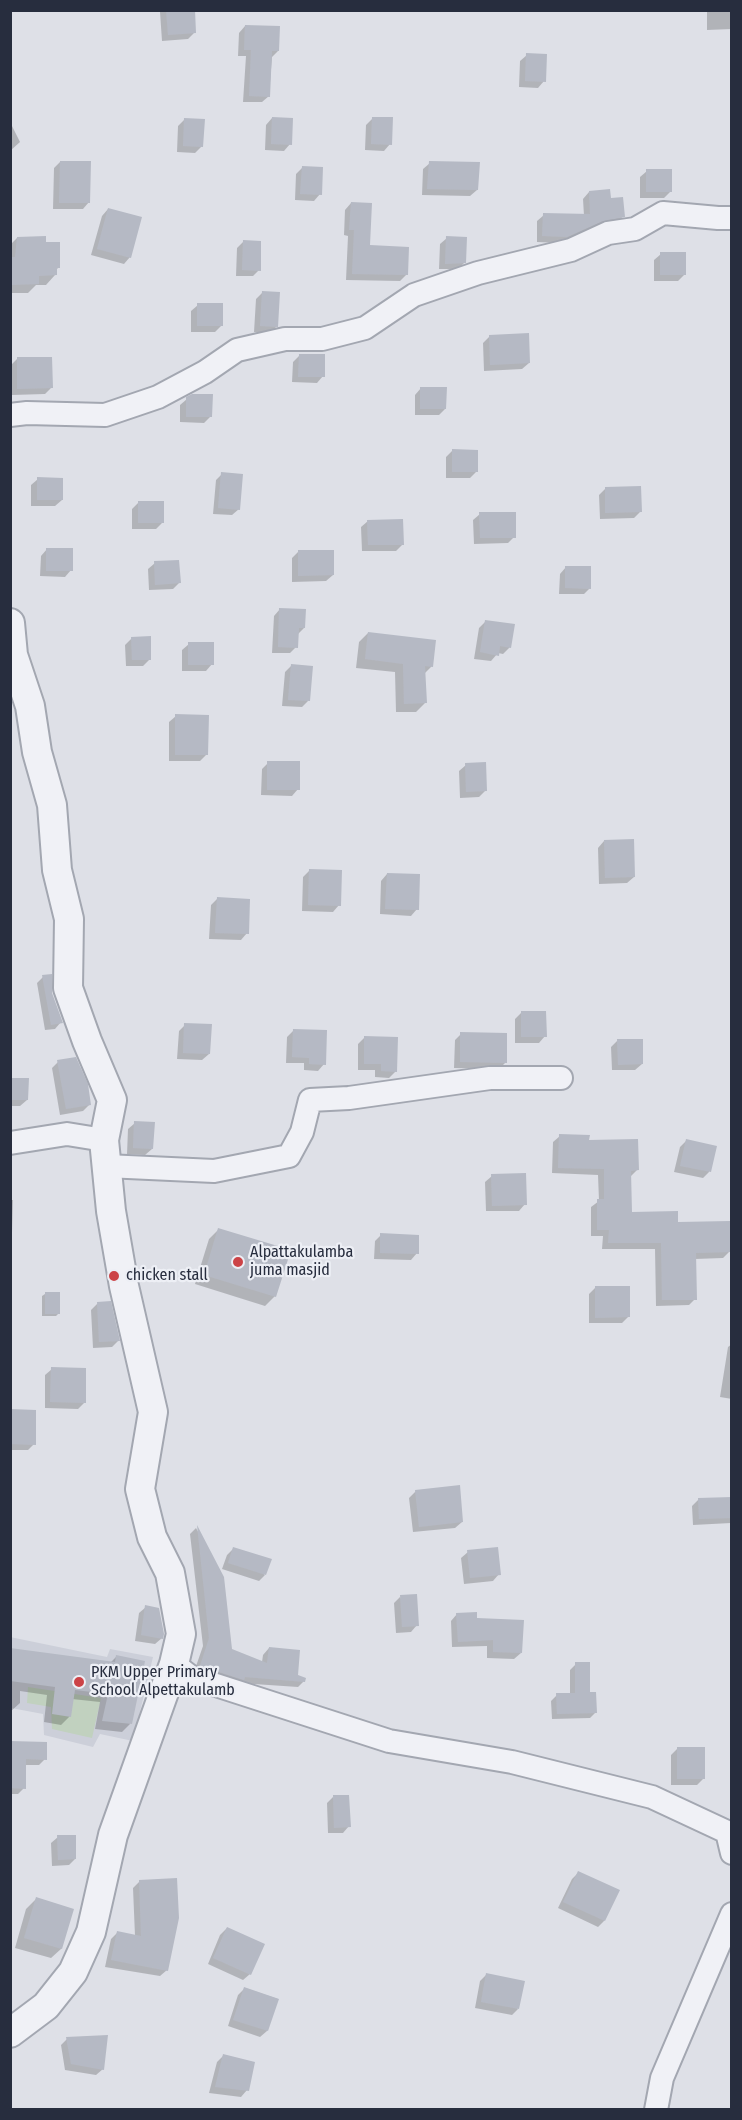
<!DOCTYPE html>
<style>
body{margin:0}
#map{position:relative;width:742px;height:2120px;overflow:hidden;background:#dee0e7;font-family:"Fira Sans Condensed",sans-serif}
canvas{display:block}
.frame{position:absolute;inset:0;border:12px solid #272d3e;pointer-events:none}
</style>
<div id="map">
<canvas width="742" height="2120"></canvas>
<div class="frame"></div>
</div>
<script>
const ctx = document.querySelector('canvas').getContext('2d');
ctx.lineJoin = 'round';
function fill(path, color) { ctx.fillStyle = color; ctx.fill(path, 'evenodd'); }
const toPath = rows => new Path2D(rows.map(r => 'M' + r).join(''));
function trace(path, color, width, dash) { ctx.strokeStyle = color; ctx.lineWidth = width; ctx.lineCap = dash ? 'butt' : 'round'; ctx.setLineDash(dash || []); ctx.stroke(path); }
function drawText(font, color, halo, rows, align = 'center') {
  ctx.font = font + ' "Fira Sans Condensed",sans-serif'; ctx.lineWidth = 4.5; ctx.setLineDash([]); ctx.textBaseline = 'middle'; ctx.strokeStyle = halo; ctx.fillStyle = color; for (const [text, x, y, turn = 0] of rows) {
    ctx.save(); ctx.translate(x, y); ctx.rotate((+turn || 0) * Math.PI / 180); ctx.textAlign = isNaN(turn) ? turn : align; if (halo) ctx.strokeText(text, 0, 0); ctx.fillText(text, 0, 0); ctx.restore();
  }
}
const built = toPath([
 [10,1637,107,1657,110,1649,153,1657,133,1741,100,1734,93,1747,44,1735,43,1714,11,1708]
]);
const green = toPath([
 [28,1687,101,1698,92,1738,52,1729,51,1707,27,1703]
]);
const shadow = toPath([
 [161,10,193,10,194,33,188,39,162,41,160,12],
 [707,10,732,10,732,29,707,30],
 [245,26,278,51,272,57,269,96,262,102,243,102,246,56,238,56,239,33],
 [527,55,544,81,538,88,519,87,520,61],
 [272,118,290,144,284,151,265,150,266,125],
 [373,118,390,144,384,151,365,150,366,125],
 [184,120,202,146,195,153,177,152,178,126],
 [10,122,20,142,10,151],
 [60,162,89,202,83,209,53,209,54,168],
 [430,163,477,190,470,196,422,195,423,169],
 [302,168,320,194,314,201,295,200,296,174],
 [647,171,671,191,664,198,640,198,640,177],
 [589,192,609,199,623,216,617,223,595,226,560,243,537,242,537,221,544,215,584,216,583,199],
 [351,203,368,247,407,274,400,281,346,280,348,236,344,235,345,210],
 [108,209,130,257,124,264,91,255,102,216],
 [17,238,59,267,55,271,55,275,46,285,36,285,28,293,10,293,10,245],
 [447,238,465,262,458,269,439,269,440,244],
 [244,241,259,270,253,276,236,276,237,248],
 [661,254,685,274,678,281,654,281,654,260],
 [262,293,277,326,270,333,254,332,256,299],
 [198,305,222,325,215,332,191,332,191,311],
 [490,336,529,363,522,369,484,371,483,343],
 [299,356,323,376,317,383,292,382,293,362],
 [17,359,51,388,45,394,12,395,11,365],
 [421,388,445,409,439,415,415,415,415,395],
 [187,399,211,416,204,423,180,422,180,405],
 [452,451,476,472,470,478,446,478,446,457],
 [222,474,239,509,232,515,213,514,216,480],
 [38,479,62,500,55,506,31,506,31,485],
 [606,488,640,512,634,518,600,519,599,495],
 [139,502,162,523,156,529,132,529,132,509],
 [480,514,514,537,508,543,474,544,473,520],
 [368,521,403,544,396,551,362,551,361,527],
 [47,549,71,570,65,577,40,576,41,556],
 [298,552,333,575,326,581,292,582,292,558],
 [155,563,179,583,173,589,149,590,148,569],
 [566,567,590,588,584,594,559,594,560,574],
 [280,609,304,628,297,635,296,647,290,653,272,653,274,616],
 [486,621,510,647,503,654,498,653,491,661,474,659,479,628],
 [368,633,432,666,424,674,425,703,416,712,396,712,395,672,356,668,359,642],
 [132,638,150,659,143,666,126,666,125,645],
 [189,644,212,664,206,671,182,671,182,650],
 [291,666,308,701,302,707,282,706,285,672],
 [176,716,206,755,200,761,169,761,169,722],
 [268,763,298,789,292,796,261,795,262,769],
 [466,765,485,791,479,797,460,798,459,771],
 [604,841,634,877,627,883,599,884,598,848],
 [309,871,339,905,333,912,302,911,303,877],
 [387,874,417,909,411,916,380,914,381,881],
 [217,899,247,933,241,940,209,939,211,905],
 [43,977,61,1022,55,1029,45,1030,37,983],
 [521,1013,545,1036,539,1043,515,1043,515,1019],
 [185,1025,209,1054,202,1060,177,1059,179,1031],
 [293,1031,324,1064,318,1071,304,1070,304,1063,286,1063,287,1037],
 [461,1034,506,1062,499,1069,454,1068,455,1040],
 [365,1037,396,1071,389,1078,375,1077,375,1070,358,1070,358,1044],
 [618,1040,642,1064,635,1070,612,1070,611,1047],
 [58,1062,90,1104,83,1111,60,1115,52,1068],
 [10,1079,27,1100,20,1106,10,1106],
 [135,1123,152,1149,145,1155,127,1154,128,1129],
 [560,1136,588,1141,637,1170,631,1176,630,1214,677,1223,729,1252,723,1258,695,1259,695,1299,689,1305,656,1306,655,1249,602,1249,603,1236,591,1236,591,1207,599,1201,598,1175,552,1173,553,1142],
 [686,1141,715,1147,709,1172,703,1178,674,1172,680,1147],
 [492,1176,525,1204,519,1211,486,1211,485,1182],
 [10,1200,13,1200,12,1233,10,1234],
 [219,1229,275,1296,265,1306,195,1284,209,1239],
 [381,1235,417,1253,411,1260,374,1259,375,1241],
 [595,1288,629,1316,622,1323,589,1323,589,1294],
 [45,1294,59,1313,56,1316,42,1316,42,1296],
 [98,1303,118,1341,112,1347,93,1348,91,1310],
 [732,1344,732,1399,720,1397,728,1347],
 [52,1369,85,1402,78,1409,45,1408,45,1375],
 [10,1411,34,1444,28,1450,10,1450],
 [416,1491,462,1522,455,1528,413,1532,409,1498],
 [732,1498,731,1523,693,1525,692,1506,699,1499],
 [196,1528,223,1577,231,1650,262,1662,263,1655,269,1648,304,1681,298,1687,239,1683,194,1672,203,1646,190,1534],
 [234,1548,265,1575,259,1581,222,1569,227,1555],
 [468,1552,499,1574,493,1581,464,1584,461,1558],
 [400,1597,417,1625,411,1632,396,1633,394,1603],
 [146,1607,162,1638,155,1644,135,1641,139,1613],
 [457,1614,476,1620,521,1653,514,1659,487,1658,487,1646,452,1647,451,1621],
 [10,1649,110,1663,116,1657,130,1724,122,1732,95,1729,100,1702,72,1699,70,1716,61,1725,44,1722,47,1695,20,1691,20,1703,10,1712],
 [576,1664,596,1712,590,1718,552,1719,551,1701,557,1695,570,1694,570,1670],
 [10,1742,45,1759,39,1765,25,1765,24,1788,18,1794,10,1794],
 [677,1749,703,1779,697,1785,671,1785,671,1755],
 [333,1797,349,1826,343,1833,328,1833,327,1803],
 [58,1837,75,1859,69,1865,52,1866,51,1843],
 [578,1873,618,1891,604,1921,598,1927,558,1908,572,1879],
 [140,1881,167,1970,160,1976,105,1967,111,1939,118,1932,135,1936,133,1888],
 [36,1899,72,1910,61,1949,51,1958,15,1948,26,1909],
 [227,1928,250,1974,243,1980,208,1964,220,1935],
 [486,1975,518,2009,512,2015,475,2008,480,1981],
 [245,1988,278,1999,267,2031,260,2037,228,2026,238,1995],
 [67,2039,103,2069,96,2075,65,2070,61,2045],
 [224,2055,247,2090,241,2097,209,2093,217,2062]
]);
const building = toPath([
 [166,10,195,10,196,33,168,35],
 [245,25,280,26,279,51,272,51,270,97,249,96,251,50,244,50],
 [526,53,547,54,546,82,525,81],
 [272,117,293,118,292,145,271,144],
 [372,117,393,117,392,145,371,144],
 [184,118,205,119,203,147,183,146],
 [60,161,91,161,90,203,59,203],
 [429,161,480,162,478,190,427,189],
 [302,166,323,167,322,195,300,194],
 [646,169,672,169,672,192,646,192],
 [610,189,611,198,623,197,625,217,603,221,567,237,542,236,543,213,590,214,589,191],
 [351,202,372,203,370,245,409,247,408,275,352,274,354,230,349,230],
 [108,208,142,217,131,258,97,249],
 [46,236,46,242,60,242,60,268,57,268,57,275,39,276,39,284,10,285,10,257,15,257,17,237],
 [446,236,467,237,466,263,445,264],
 [243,240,261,241,261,271,242,270],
 [660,252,686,252,686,275,660,275],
 [262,291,280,292,278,327,260,326],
 [197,303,223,303,223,326,197,326],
 [529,333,530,363,490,365,489,335],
 [299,354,325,354,325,377,298,377],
 [17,357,52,357,53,388,17,389],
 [420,387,447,387,446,409,420,409],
 [192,394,213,394,212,417,186,417,186,397],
 [452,449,478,450,478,472,452,472],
 [221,472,243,474,240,510,218,508],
 [37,477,63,478,63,500,37,500],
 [641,486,642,512,605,513,605,487],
 [138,501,164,501,164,523,138,523],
 [479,512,516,512,516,538,480,538],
 [403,519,404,545,368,545,367,520],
 [46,548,73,548,73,571,46,571],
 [298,550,334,550,334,575,298,576],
 [179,560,181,583,155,585,154,561],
 [565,566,591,566,591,589,565,588],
 [279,608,306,609,305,628,299,628,298,648,278,647],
 [485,620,515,624,511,648,500,646,499,656,480,652],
 [368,632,436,640,433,667,425,666,427,703,404,704,403,664,365,659],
 [151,636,151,660,132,660,131,637],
 [188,642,214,642,214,665,188,665],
 [291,664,313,666,310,701,288,700],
 [175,714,209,715,208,755,175,755],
 [267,761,300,761,300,790,267,790],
 [486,762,487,791,466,792,465,763],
 [634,839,635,877,605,878,604,840],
 [309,869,342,870,341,906,308,905],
 [387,873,420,874,419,910,385,909],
 [217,897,250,899,249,934,215,933],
 [52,974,52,993,63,1023,51,1025,42,975],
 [521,1011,546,1011,547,1037,521,1037],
 [184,1023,212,1024,210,1054,183,1053],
 [293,1029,327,1030,326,1065,309,1064,309,1058,292,1057],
 [460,1032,507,1033,507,1063,460,1062],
 [364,1036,398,1037,397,1072,381,1071,381,1064,364,1064],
 [617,1039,643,1039,643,1064,618,1065],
 [76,1057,88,1084,91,1105,66,1109,57,1060],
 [10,1078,29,1078,28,1100,10,1100],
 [134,1121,155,1122,153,1149,133,1148],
 [559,1134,590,1135,589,1140,638,1139,639,1170,631,1171,632,1212,678,1211,678,1222,730,1221,731,1252,696,1253,697,1300,662,1300,661,1243,608,1243,609,1230,597,1230,597,1199,604,1199,604,1169,558,1168],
 [686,1139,717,1146,711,1172,680,1166],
 [526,1173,527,1205,492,1206,491,1174],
 [218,1228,291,1250,276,1297,204,1275],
 [380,1233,419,1235,419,1254,380,1253],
 [595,1286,630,1286,630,1317,595,1318],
 [45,1292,60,1292,60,1314,45,1314],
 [111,1301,120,1341,99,1342,97,1302],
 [51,1367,86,1368,86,1403,50,1402],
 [10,1409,36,1410,36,1445,10,1444],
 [460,1485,463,1522,419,1527,415,1490],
 [732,1497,732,1518,699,1519,698,1498],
 [197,1525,224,1577,232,1649,267,1663,269,1647,300,1650,298,1675,306,1678,305,1682,245,1677,244,1680,200,1666,209,1638],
 [233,1547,272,1559,266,1575,228,1563],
 [498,1547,501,1575,470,1578,467,1550],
 [417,1594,419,1626,402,1627,400,1595],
 [145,1605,159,1608,164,1634,163,1639,141,1635],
 [477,1612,477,1618,524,1620,522,1653,493,1652,493,1640,458,1642,456,1613],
 [10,1648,115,1662,116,1655,145,1661,132,1724,102,1721,108,1694,75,1690,71,1717,52,1714,55,1687,10,1681],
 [575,1662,590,1662,590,1692,596,1692,597,1713,557,1714,556,1693,575,1693],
 [10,1741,47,1742,47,1760,26,1759,26,1789,10,1788],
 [677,1747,705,1747,705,1779,677,1779],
 [333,1795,349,1795,351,1827,334,1828],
 [57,1835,76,1835,76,1859,58,1860],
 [578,1871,620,1890,605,1921,563,1902],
 [177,1878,179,1918,168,1971,111,1960,117,1931,141,1936,139,1880],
 [36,1897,74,1909,62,1949,24,1938],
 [227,1927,265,1944,251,1975,213,1958],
 [486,1973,525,1981,519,2009,481,2002],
 [244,1987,279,1999,268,2031,233,2020],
 [108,2035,104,2070,71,2064,66,2037],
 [223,2054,255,2062,249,2091,215,2087]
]);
const minor = toPath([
 [10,415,27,413,105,415,158,397,205,372,237,350,285,339,322,339,365,328,414,295,478,273,571,250,608,233,635,229,663,213,718,218,732,218],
 [10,1143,67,1134,104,1140],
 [106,1166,214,1171,289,1156,302,1132,310,1100,349,1098,490,1078,561,1078],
 [174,1664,191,1677,389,1741,512,1762,652,1797,727,1832,732,1853],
 [656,2110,662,2078,732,1914]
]);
const tertiary = toPath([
 [10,623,13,655,30,706,37,752,52,805,57,870,69,919,68,988,87,1041,112,1100,104,1140,111,1211,124,1286,153,1412,140,1489,152,1537,170,1573,181,1634,174,1664,113,1835,91,1932,73,1972,46,2006,10,2033]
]);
const markers = [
 [238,1262,6,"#cc4347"],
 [114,1276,6,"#cc4347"],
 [79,1682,6,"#cc4347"]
];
const poiNames = [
 ["Alpattakulamba",250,1253],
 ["juma masjid",250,1271],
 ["chicken stall",126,1276],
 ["PKM Upper Primary",91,1673],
 ["School Alpettakulamb",91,1691]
];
fill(built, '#cccfd9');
fill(green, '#c1d1bf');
fill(shadow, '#0003');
fill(building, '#b5b9c4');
trace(minor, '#a3a7b1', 26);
trace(tertiary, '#a3a7b1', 32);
trace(minor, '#f0f1f6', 22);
trace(tertiary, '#f0f1f6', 28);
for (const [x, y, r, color] of markers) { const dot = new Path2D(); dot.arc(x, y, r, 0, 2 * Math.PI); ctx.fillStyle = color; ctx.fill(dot); trace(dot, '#edeff5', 2); }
drawText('16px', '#272d3e', '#edeff5', poiNames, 'left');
</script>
